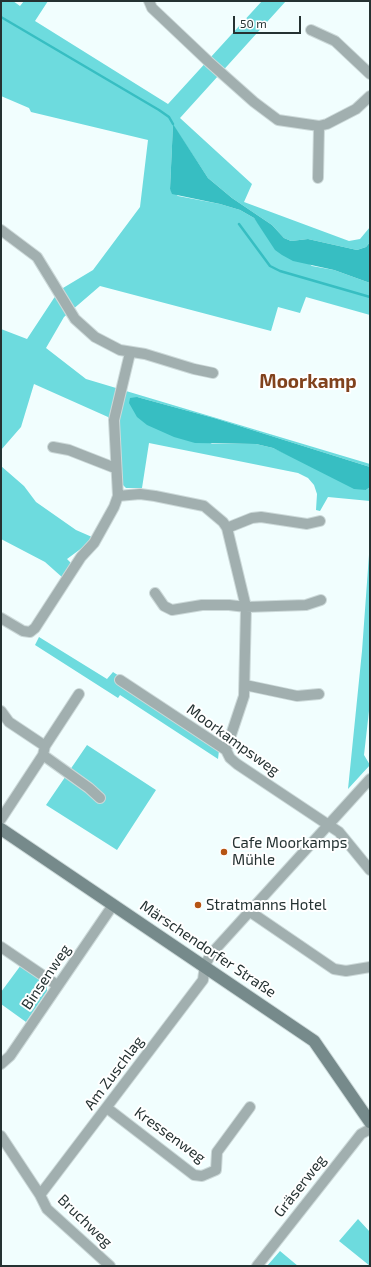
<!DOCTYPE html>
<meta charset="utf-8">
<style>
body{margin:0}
#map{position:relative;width:371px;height:1267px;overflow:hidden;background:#f1fefe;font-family:"Exo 2",sans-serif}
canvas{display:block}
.frame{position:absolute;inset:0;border:2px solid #253232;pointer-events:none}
.scale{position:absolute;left:233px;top:16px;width:68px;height:18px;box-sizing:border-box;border:2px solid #253232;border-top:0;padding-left:5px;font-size:12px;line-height:14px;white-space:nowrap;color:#253232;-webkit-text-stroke:3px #fff;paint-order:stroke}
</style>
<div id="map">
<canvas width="371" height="1267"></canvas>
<div class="frame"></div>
<div class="scale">50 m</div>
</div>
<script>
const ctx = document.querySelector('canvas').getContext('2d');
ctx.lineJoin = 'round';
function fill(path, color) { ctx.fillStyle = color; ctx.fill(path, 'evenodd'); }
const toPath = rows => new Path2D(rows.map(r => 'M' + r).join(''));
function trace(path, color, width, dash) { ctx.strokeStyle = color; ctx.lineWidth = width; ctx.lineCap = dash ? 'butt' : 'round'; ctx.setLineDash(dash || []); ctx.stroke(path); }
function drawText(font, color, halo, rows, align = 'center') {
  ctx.font = font + ' "Exo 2",sans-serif'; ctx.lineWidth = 4; ctx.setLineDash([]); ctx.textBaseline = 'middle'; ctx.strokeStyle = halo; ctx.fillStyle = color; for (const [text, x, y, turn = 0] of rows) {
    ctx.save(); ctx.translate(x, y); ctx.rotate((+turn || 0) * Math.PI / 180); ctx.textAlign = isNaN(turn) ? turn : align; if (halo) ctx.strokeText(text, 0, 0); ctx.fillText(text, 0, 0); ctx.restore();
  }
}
const green = toPath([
 [1,1,13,1,20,6,24,1,48,1,35,21,168,104,262,1,286,1,180,118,252,184,244,202,349,241,360,239,370,227,370,242,366,247,357,250,308,239,291,241,284,238,272,225,232,198,208,178,173,125,170,189,178,196,220,204,240,210,254,218,262,228,312,266,334,270,370,283,370,315,306,297,300,313,278,307,271,331,100,286,64,317,46,348,86,379,370,464,370,467,214,418,137,397,212,444,256,444,273,448,366,490,370,487,370,501,328,497,320,511,316,510,317,494,314,485,308,478,298,473,149,443,142,488,126,488,121,483,119,435,108,417,34,384,21,427,1,450,1,329,27,339,54,298,63,288,93,270,140,207,148,140,31,112,29,108,1,96],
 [1,466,24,486,36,502,76,530,92,537,90,542,67,559,72,564,63,578,45,562,1,539],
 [370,541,370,702,364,755,370,765,348,789,362,651],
 [39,637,107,679,113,672,220,742,218,759,120,695,118,698,35,645],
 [87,745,156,790,117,850,46,805],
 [21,965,46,982,47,986,47,991,26,1022,1,1004,1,992],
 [358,1219,370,1232,370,1266,339,1241],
 [280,1251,298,1266,267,1266]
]);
const water = toPath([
 [173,124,208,178,232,198,272,225,284,238,291,241,308,239,357,250,366,247,370,242,370,283,334,270,293,261,282,255,275,250,254,218,240,210,220,204,172,194,170,189],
 [137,397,214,418,370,467,370,487,366,490,354,489,273,448,256,444,195,443,174,437,147,425,137,417,129,403,130,398]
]);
const stream = toPath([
 [1,17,159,110,169,117,173,124],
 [239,224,270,266,280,271,370,297]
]);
const street = toPath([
 [149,1,152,8,209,62,254,102,278,120,319,126,327,124,356,109,370,96],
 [311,30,335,41,370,74],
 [318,178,319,126],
 [1,230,37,257,75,319,95,337,120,350,145,354,194,369,213,373],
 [53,447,69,450,115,468],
 [118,496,140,494,155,496,204,506,223,522,227,528,246,607,244,696,226,750],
 [227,528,252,518,261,517,307,524,320,521],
 [155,593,164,606,172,610,202,605,229,605,246,607,306,605,321,600],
 [1,618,23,631,30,632,35,628,81,557,94,543,114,507,118,496,114,420,130,353],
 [120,680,226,750,230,758,237,764,339,832,370,870],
 [245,685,297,696,319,694],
 [1,711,9,722,45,746],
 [43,755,89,788,100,798],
 [1,819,43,755,45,746,79,694],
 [249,911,334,969,346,971,370,967],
 [1,947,57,985],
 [1,1064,10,1056,113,905],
 [107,1108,194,1175,202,1176,216,1170,217,1152,250,1107],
 [1,1136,40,1195,47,1209,110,1266],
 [40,1195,203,980,205,965,211,954,370,779],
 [257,1266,361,1134,370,1129]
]);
const secondary = toPath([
 [1,829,314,1041,370,1122]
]);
const markers = [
 [224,852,4,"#b55413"],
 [198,905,4,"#b55413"]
];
const streetNames = [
 ["Moorkampsweg",233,740,36],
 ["Märschendorfer Straße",208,949,34],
 ["Binsenweg",46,977,-56],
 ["Am Zuschlag",114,1073,-53],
 ["Kressenweg",170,1135,36],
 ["Gräserweg",300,1186,-52],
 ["Bruchweg",85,1221,44]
];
const poiNames = [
 ["Cafe Moorkamps",232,843],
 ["Mühle",232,860],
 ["Stratmanns Hotel",206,905]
];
const districtNames = [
 ["Moorkamp",308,382]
];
fill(green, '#6ddbde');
fill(water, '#37bec2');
trace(stream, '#37bec2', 2.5);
trace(street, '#ccd9d9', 12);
trace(secondary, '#ccd9d9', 14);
trace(street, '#a1afaf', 10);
trace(secondary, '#768a8b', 12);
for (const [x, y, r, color] of markers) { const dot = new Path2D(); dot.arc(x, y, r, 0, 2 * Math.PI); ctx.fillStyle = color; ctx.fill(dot); trace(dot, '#fff', 1.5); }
drawText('15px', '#253232', '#fff', streetNames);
drawText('15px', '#253232', '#fff', poiNames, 'left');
drawText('bold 19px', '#81421d', '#fff', districtNames);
</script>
